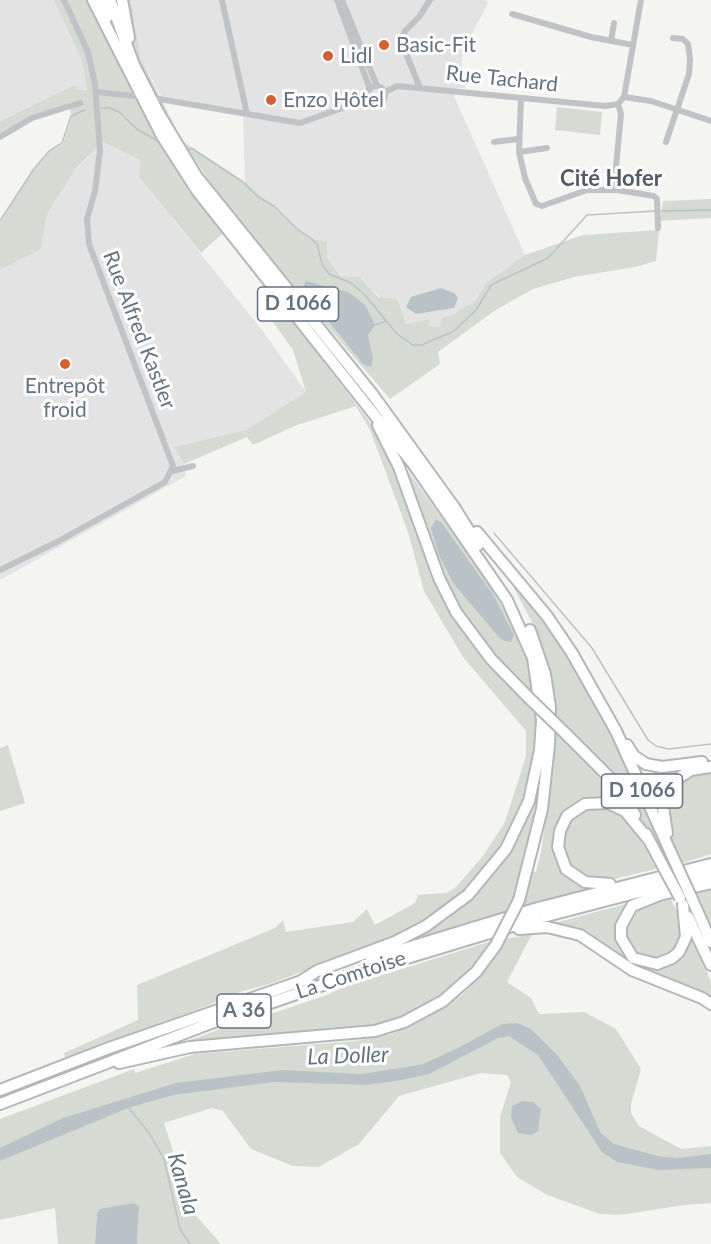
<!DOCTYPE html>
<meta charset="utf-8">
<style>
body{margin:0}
canvas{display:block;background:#f4f4f1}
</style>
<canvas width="711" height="1244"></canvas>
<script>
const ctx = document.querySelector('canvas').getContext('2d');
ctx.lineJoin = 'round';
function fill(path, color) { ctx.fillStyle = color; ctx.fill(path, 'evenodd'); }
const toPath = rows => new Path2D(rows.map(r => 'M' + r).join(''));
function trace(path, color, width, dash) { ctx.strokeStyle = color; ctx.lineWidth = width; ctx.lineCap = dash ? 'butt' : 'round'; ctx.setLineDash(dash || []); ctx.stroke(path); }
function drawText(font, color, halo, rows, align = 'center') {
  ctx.font = font + ' Lato,sans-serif'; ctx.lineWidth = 6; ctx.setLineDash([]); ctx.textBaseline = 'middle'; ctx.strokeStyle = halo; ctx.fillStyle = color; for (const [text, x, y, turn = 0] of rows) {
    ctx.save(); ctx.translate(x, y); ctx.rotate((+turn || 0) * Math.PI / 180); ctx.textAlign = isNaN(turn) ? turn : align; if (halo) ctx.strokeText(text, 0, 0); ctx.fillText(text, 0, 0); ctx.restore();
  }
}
const built = toPath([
 [0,0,54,0,82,61,87,90,77,90,75,85,0,121],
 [131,0,486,0,488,3,464,49,461,66,465,88,456,89,454,96,525,255,487,282,473,303,461,308,455,314,442,318,440,327,429,326,429,319,406,324,360,277,342,276,311,239,245,182,243,111,161,96,141,59],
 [103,142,140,160,139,177,262,330,306,392,246,430,174,447,184,464,186,476,0,580,0,270,41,249,47,214,76,169]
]);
const green = toPath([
 [54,0,131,0,141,59,182,141,245,182,311,239,327,242,327,258,341,276,360,277,378,297,397,299,406,324,429,319,429,326,440,327,442,318,455,314,461,308,473,303,487,282,525,255,583,235,659,230,656,261,635,267,574,277,533,289,494,311,438,352,440,364,390,399,236,220,182,141,165,152,223,233,201,253,139,177,140,160,103,142,77,167,47,214,41,249,0,270,0,223,33,170,49,152,63,144,72,116,68,104,0,134,0,121,75,85,77,90,87,90,82,61],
 [557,107,602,112,600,135,555,130],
 [711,199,711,218,660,221,663,201],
 [276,300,373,426,384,446,393,464,423,553,450,612,479,654,537,713,535,751,526,793,510,833,486,870,440,913,404,934,269,984,229,995,207,1006,65,1058,64,1053,138,1020,137,985,275,928,283,920,286,932,353,922,367,909,375,925,415,903,418,895,446,893,455,888,483,856,505,822,526,756,526,731,463,657,424,591,408,532,370,430,356,406,297,425,253,445,247,437,184,464,174,447,246,430,306,392,293,350,266,312],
 [403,464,482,574,506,612,526,654,536,701,494,658,471,629,452,594],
 [507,575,561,645,596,705,627,766,668,857,663,859,630,799,556,719,548,665,533,624],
 [555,731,609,785,624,807,585,800,554,841,555,855,561,868,574,881,594,888,520,907,533,871,536,872,542,848],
 [8,745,25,803,0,811,0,748],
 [543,759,533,834,510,910,412,941,447,920,474,897,495,873,513,846],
 [639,772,652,776,674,775,665,785,660,802,660,821],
 [701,773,711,773,711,854,683,863,670,837,666,817,668,801,676,787,687,778],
 [603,807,624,817,639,835,656,869,606,881,582,877,570,867,562,843,570,821,588,809],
 [711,888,711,933,693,892],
 [670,898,681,919,683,933,673,955,652,961,631,951,625,941,629,916,638,908],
 [633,902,620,913,616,925,621,949,629,959,642,967,657,969,673,965,683,955,689,934,711,981,711,999,547,925],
 [532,934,507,982,531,998,539,1014,584,1012,616,1029,641,1069,631,1104,631,1113,639,1126,681,1149,711,1146,711,1203,684,1205,620,1215,600,1214,547,1195,517,1177,500,1153,500,1117,511,1082,507,1075,481,1073,399,1096,359,1144,319,1167,293,1166,251,1149,223,1111,212,1108,164,1123,192,1211,221,1244,137,1244,139,1208,97,1214,95,1244,58,1244,55,1208,0,1220,0,1119,134,1069,135,1073,195,1054,356,1041,392,1034,430,1016,462,995,486,969,505,939],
 [495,940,478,964,435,1002,399,1020,367,1027,177,1045,264,1013,265,1016,324,996,347,986]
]);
const water = toPath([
 [306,281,348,292,365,305,375,325,368,335,373,358,371,367,363,364,306,293,303,287],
 [441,288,454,293,458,298,454,308,416,314,406,307,411,297],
 [436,520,441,522,494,596,514,635,511,642,505,641,498,636,453,583,439,555,431,528],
 [517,1023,531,1029,558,1056,580,1086,600,1132,614,1144,657,1156,676,1158,711,1154,711,1168,658,1170,617,1162,602,1152,538,1055,509,1036,498,1038,429,1074,402,1080,367,1085,274,1082,173,1095,128,1108,0,1161,0,1148,63,1118,176,1083,282,1070,362,1074,406,1067,423,1064,456,1049,502,1024],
 [522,1101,533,1102,541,1109,538,1131,531,1135,518,1133,511,1117,512,1106],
 [134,1203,139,1207,137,1244,95,1244,97,1214,100,1209]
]);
const stream = toPath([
 [101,108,110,108,119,112,137,129,161,143],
 [186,149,193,149,243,182,258,197,274,206,296,228,312,239,317,244,322,264,329,274,351,283,365,295,397,334,413,345,422,345,454,331,476,310,491,285,548,258,587,215,656,211],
 [661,211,711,210],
 [0,221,33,170,49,151,62,143,71,116,85,110],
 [375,325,386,321],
 [494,533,592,648,648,740,656,746,669,749,711,744],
 [129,1108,149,1133,164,1159,180,1229,190,1244]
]);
const street = toPath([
 [222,0,247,114],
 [337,0,370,89],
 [342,0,377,86],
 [641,0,624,97,618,104,621,114,615,177,617,190,654,196,657,199,658,228],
 [512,14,591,37,633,45],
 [611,41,614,23],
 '367 95a9 9 0 1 1 18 0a9 9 0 1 1-18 0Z',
 [420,88,403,46,403,37,405,31,419,17,430,0],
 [96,92,134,96],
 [385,92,397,86,605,106,618,104],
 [624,97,651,101,711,121],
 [521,98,519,152,525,178,536,204,542,206,587,190,617,190],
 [159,99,300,123,368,99],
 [0,137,32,118,80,103],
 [494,142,518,139],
 [666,142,689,74,690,59,688,44,683,39,673,38],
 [519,152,547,148],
 [172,471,193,466],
 [0,570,57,542,165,482,173,466,89,244,87,219,95,191,100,151,95,84,88,52,64,0]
]);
const highway = toPath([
 [93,0,162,136,198,192,414,465,507,600,533,658,542,720,540,750,529,801,506,849,468,895,426,926,395,942,317,971,301,981],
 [101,0,107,17],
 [110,0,134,65,158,112,197,177,373,395,454,507,478,545],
 [122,0,129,38],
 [378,425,399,467,439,578,456,612,491,659,528,697],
 [477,532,547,616,572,653,616,731,671,853],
 [563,731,614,782,635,815],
 [627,745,634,756,646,764,662,767,702,762],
 [667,833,663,807,670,788,680,777,691,770,711,767],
 [646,834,658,857],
 [610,884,585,882,566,869,558,847,560,831,567,816,585,804,608,803,625,811,649,840],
 [691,897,711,942],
 [519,900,542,809,549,745,550,707,545,674,530,630],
 [683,905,686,937,679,952,672,958,657,964,633,958,621,938,621,926,632,906,659,895,711,883],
 [688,917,711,965],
 [519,929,547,927,580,935,632,970,702,998,711,1004],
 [371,959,538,908,711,864],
 [119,1063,190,1047,375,1031,404,1022,443,1001,476,972,496,945],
 [0,1090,109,1048,307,979],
 [0,1104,211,1023,364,971,539,918,711,873]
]);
const highwayBridge = toPath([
 [528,697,563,731],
 [671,853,691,897],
 [658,857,680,898],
 [496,945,519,900]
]);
const markers = [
 [384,45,6,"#d65f2f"],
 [328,56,6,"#d65f2f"],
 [271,100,6,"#d65f2f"],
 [65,364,6,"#d65f2f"]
];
const shields = [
 [298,304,81],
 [642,791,81],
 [244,1011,54]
];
const shieldNames = [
 ["D 1066",298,304],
 ["D 1066",642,791],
 ["A 36",244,1011]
];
const poiNames = [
 ["Basic-Fit",396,45],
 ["Lidl",340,56],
 ["Enzo Hôtel",283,100],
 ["Entrepôt",65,386,"center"],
 ["froid",65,410,"center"]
];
const streetNames = [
 ["Rue Tachard",502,79,6],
 ["Rue Alfred Kastler",139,330,69],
 ["La Comtoise",351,975,-18]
];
const neighbourhoodNames = [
 ["Cité Hofer",611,179]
];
const waterNames = [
 ["La Doller",348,1056,-2],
 ["Kanala",183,1184,74]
];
fill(built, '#e2e3e2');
fill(green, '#d5dbd2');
fill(water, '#b9c3c7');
trace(stream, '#b9c3c7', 1.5);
trace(highway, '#b4b7ba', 14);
trace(street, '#bfc3c6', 6);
trace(highway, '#fff', 10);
trace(highwayBridge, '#b4b7ba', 14, []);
trace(highwayBridge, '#fff', 10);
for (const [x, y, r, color] of markers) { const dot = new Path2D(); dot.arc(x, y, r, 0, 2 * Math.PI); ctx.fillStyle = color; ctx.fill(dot); trace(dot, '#fff', 2); }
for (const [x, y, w] of shields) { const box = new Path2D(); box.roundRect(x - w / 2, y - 17, w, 34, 4.5); ctx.fillStyle = '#fff'; ctx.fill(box); trace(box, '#657280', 1.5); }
drawText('bold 20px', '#657280', null, shieldNames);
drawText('21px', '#657280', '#fff', poiNames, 'left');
drawText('21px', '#657280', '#fff', streetNames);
drawText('bold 22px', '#535c65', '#fff', neighbourhoodNames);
drawText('italic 22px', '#61747d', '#fff', waterNames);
</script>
